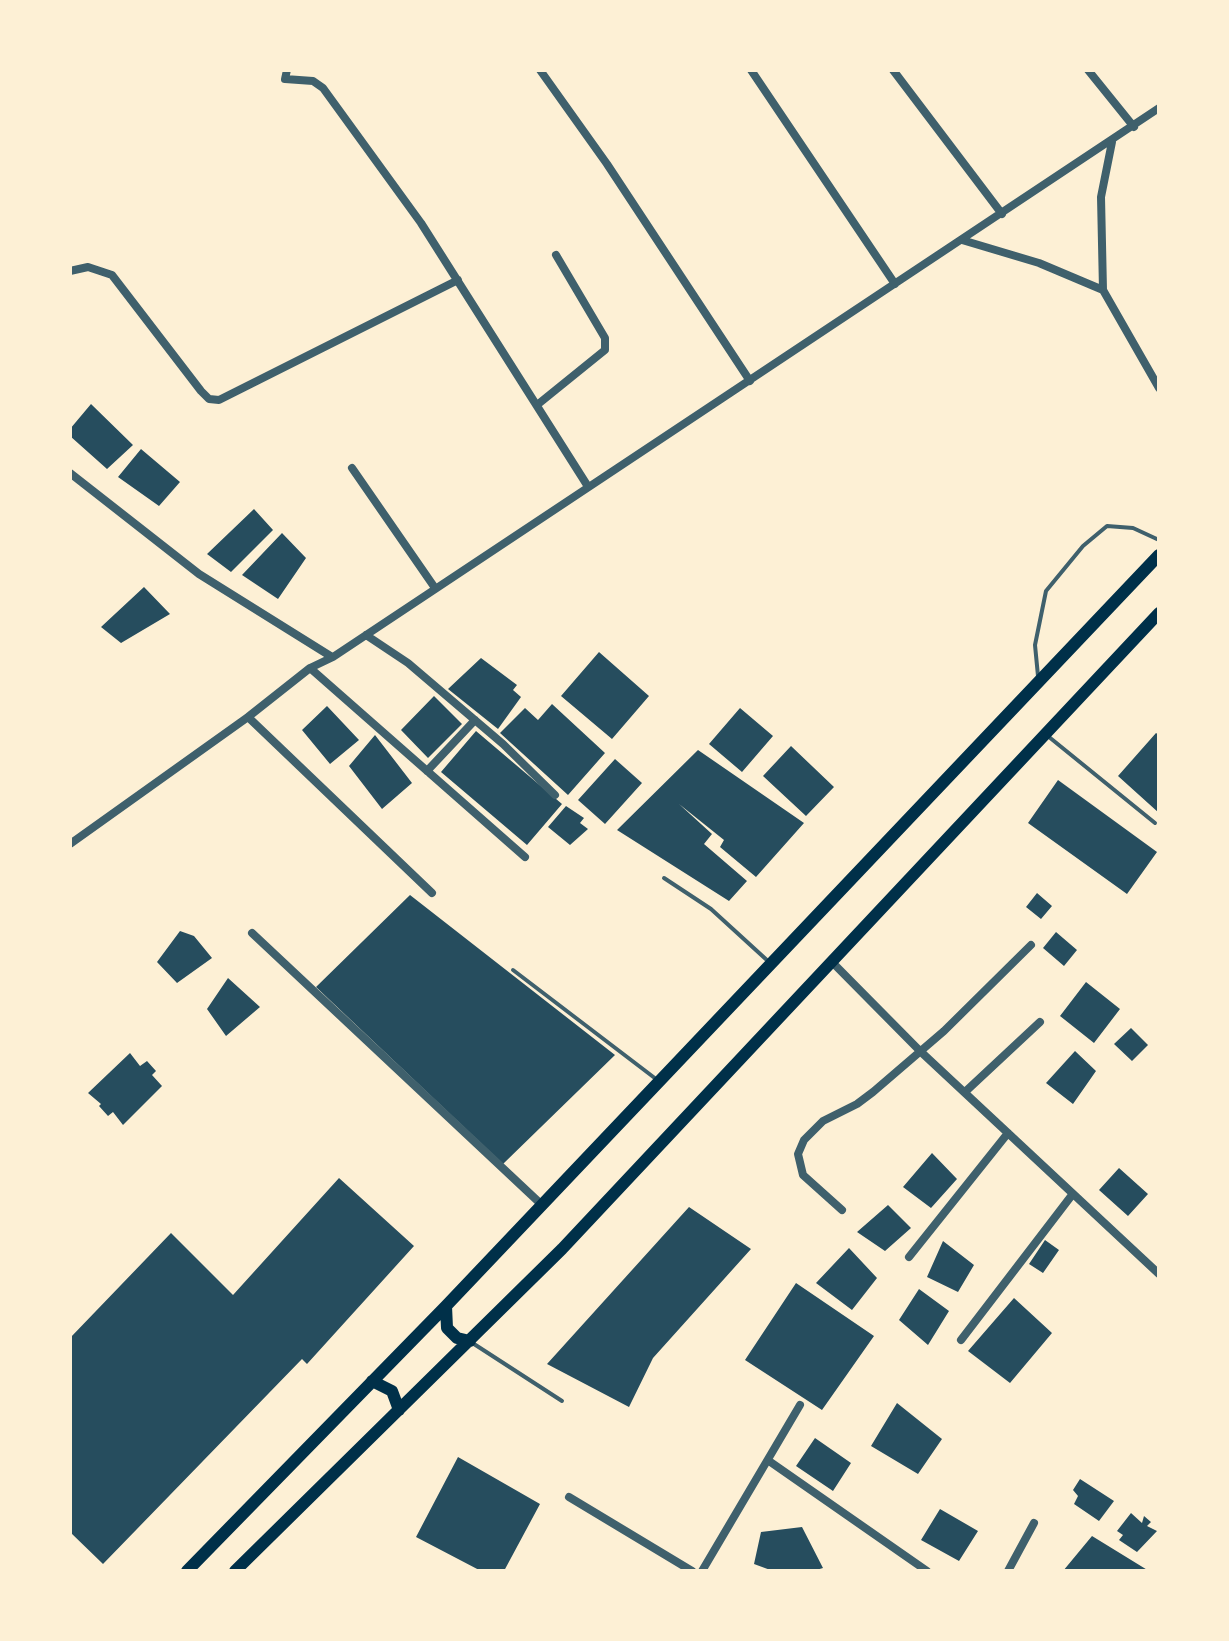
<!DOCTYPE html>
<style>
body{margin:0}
#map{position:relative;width:1229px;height:1641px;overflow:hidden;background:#fdf0d5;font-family:Commissioner,sans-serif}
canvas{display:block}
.frame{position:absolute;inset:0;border:72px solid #fdf0d5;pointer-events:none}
</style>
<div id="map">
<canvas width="1229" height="1641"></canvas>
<div class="frame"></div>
</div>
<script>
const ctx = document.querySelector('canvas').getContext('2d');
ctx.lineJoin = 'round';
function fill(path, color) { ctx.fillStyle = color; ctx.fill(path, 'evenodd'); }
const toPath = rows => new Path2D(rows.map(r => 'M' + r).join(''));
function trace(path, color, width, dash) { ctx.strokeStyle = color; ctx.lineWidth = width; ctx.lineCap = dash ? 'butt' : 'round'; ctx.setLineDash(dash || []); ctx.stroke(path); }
const building = toPath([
 [91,404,133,445,107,469,70,436,70,429],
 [141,449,180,482,159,506,118,477],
 [254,509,273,530,231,572,207,554],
 [282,533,306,558,278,599,242,575],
 [144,587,170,614,121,643,101,627],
 [599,652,649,696,612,739,561,696],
 [481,658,517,685,513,690,521,697,498,729,448,689],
 [434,696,462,724,428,758,401,730],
 [552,704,605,753,568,795,500,733,525,708,538,720],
 [327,706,359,740,330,764,302,730],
 [740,708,773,736,742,772,709,744],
 [476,731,562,804,527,845,441,772],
 [1156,733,1159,735,1159,813,1118,776],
 [375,735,412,783,382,809,349,766],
 [791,746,834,787,806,816,763,776],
 [698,750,804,823,756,877,720,847,724,840,679,804,712,834,704,844,747,881,729,901,617,830],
 [615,759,642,783,605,824,578,800],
 [1058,780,1157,852,1127,894,1028,823],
 [566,806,584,818,580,823,588,829,570,845,548,827],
 [1037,893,1052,906,1041,919,1026,907],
 [410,895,615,1055,503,1164,316,987],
 [180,931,194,936,212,958,177,983,157,962],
 [1056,932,1077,950,1064,966,1043,948],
 [228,978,260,1007,226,1036,207,1009],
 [1086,982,1120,1009,1094,1043,1060,1016],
 [1131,1028,1148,1045,1132,1061,1114,1044],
 [1075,1051,1096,1071,1073,1104,1046,1083],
 [130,1053,140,1066,147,1061,156,1071,152,1075,162,1086,123,1125,113,1112,108,1116,99,1106,101,1104,88,1093],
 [932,1153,957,1179,931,1208,903,1187],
 [1119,1168,1148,1194,1128,1216,1099,1190],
 [339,1178,414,1246,307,1364,302,1359,103,1564,70,1532,70,1338,171,1233,233,1295],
 [888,1205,911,1228,885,1251,857,1232],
 [689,1207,751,1249,653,1358,629,1407,547,1364],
 [1045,1240,1059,1250,1043,1273,1029,1264],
 [943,1241,974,1265,958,1292,927,1277],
 [849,1248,877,1278,852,1310,816,1283],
 [796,1283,874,1336,822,1410,745,1360],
 [919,1289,949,1311,928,1345,899,1320],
 [1014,1298,1052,1333,1010,1383,968,1351],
 [897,1403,942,1439,918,1474,871,1446],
 [815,1438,851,1463,833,1491,796,1466],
 [458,1457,540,1504,504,1571,481,1571,416,1537],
 [1080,1479,1114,1501,1099,1521,1074,1504,1078,1496,1073,1490],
 [940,1509,978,1531,959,1561,921,1540],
 [1131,1513,1142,1523,1144,1516,1151,1522,1147,1526,1157,1531,1137,1552,1119,1540,1123,1535,1117,1531],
 [802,1527,823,1568,813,1571,773,1571,754,1564,761,1532],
 [1092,1536,1149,1571,1063,1571]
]);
const service = toPath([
 [1038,676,1035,645,1046,591,1083,546,1107,526,1133,528,1159,540],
 [1049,737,1155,823],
 [664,878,711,909,769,962],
 [513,970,656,1079],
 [474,1344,562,1401]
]);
const minor = toPath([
 [287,70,285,79,313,81,323,88,421,223,587,485],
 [540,70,607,164,750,381],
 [751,70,895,284],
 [893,70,1002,214],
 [1088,70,1134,127],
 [1112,142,1101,197,1103,290,1159,388],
 [962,240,1039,263,1103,290],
 [70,271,88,267,112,275,201,391,209,399,219,400,458,280],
 [537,405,605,350,605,338,556,255],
 [352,468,435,588],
 [70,473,199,574,332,657],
 [366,635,408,663,503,744,555,795],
 [310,668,525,857],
 [248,717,432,893],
 [427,771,475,720],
 [70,844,248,717,310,668,333,657,1159,108],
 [252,933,542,1205],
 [833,963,920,1051,1159,1274],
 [965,1092,1040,1022],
 [842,1210,803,1175,798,1154,804,1140,823,1121,857,1104,873,1092,944,1031,1031,945],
 [909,1257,1008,1133],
 [961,1340,1072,1195],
 [769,1461,927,1571],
 [569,1497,692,1571],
 [702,1571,800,1405],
 [1008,1571,1034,1523]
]);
const trunk = toPath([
 [446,1306,447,1328,457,1338,470,1341],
 [372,1381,392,1391,399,1410],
 [187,1571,446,1306,1159,555],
 [235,1571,562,1249,1159,613]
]);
fill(building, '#264d5e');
trace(service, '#3f606c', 4);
trace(minor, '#3f606c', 8);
trace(trunk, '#003049', 12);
</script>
